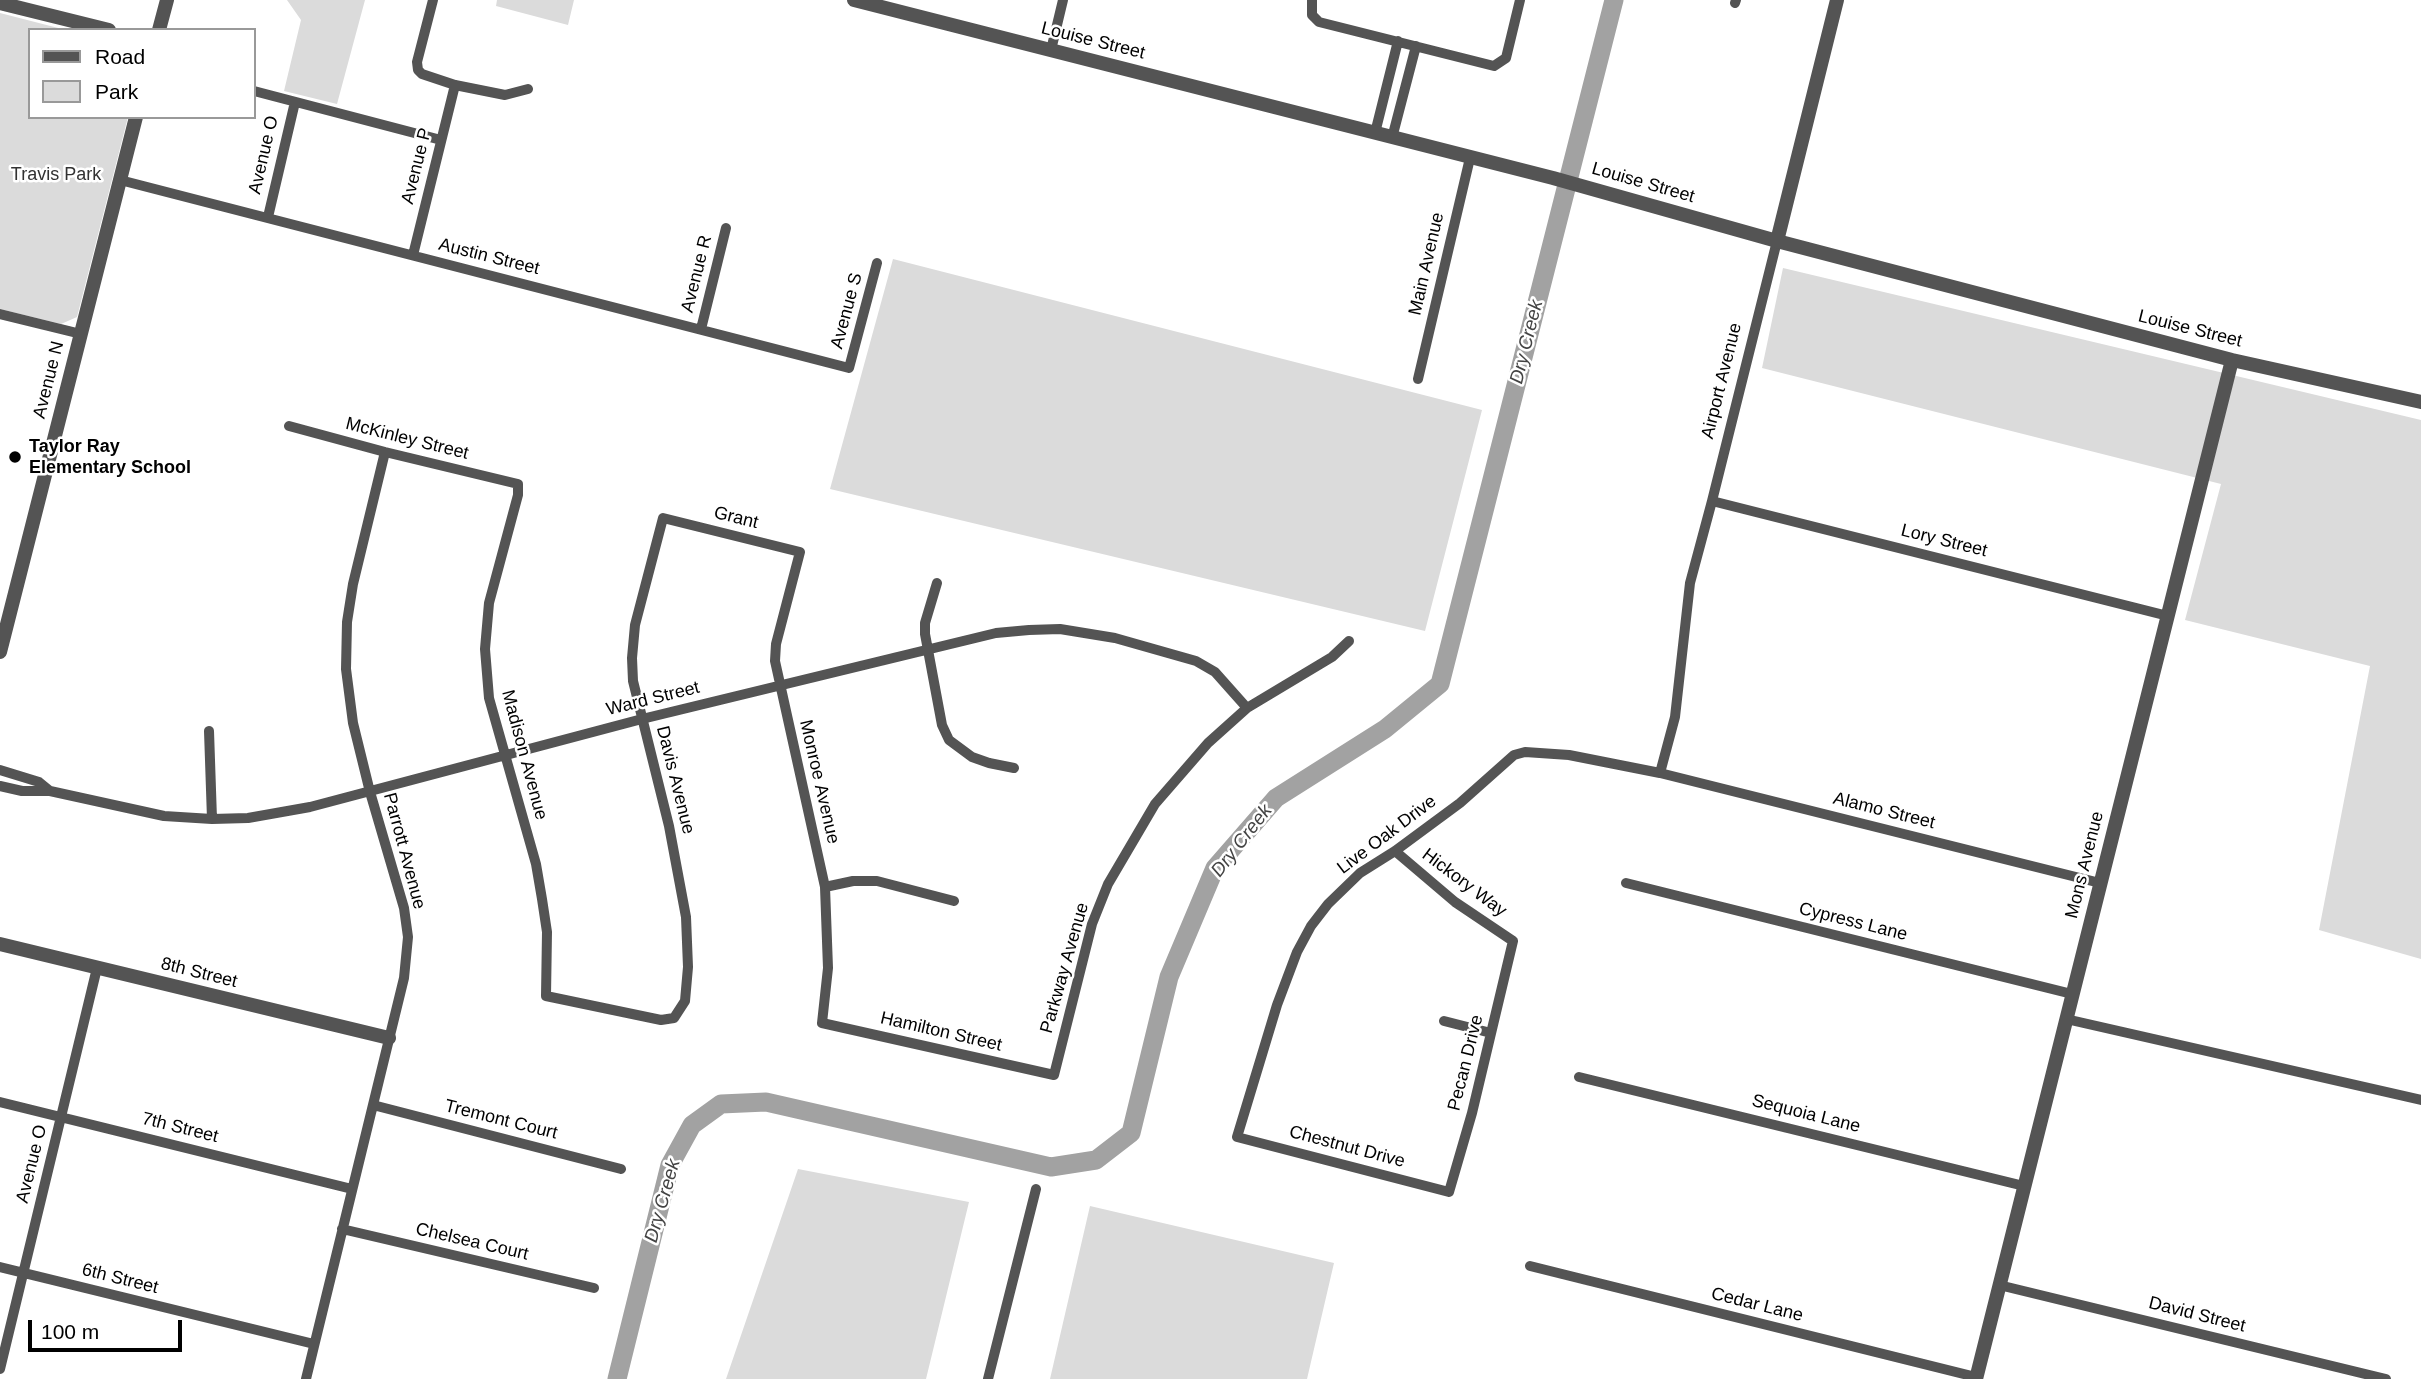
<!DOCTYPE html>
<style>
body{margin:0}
#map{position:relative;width:2421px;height:1379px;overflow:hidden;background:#fff;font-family:Helvetica,sans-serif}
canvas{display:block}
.legend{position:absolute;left:28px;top:28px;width:228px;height:91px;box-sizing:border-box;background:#fff;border:2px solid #999;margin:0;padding:9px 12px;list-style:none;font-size:21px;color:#000}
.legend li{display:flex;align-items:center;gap:14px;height:35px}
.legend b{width:35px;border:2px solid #999}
.scale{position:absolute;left:28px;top:1320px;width:154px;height:32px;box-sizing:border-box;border:4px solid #000;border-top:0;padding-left:9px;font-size:21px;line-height:24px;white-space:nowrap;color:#000;-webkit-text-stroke:5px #fff;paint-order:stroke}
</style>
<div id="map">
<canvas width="2421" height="1379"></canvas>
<ul class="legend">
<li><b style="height:9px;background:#545454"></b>Road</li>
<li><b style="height:19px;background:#dbdbdb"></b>Park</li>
</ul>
<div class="scale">100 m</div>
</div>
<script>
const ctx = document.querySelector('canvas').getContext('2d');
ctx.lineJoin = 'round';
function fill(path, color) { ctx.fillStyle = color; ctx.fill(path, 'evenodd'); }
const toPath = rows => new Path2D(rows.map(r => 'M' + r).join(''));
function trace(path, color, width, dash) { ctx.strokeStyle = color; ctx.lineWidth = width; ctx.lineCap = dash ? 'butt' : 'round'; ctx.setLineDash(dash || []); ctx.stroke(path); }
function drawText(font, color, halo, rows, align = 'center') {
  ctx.font = font + ' Helvetica,sans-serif'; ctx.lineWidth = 5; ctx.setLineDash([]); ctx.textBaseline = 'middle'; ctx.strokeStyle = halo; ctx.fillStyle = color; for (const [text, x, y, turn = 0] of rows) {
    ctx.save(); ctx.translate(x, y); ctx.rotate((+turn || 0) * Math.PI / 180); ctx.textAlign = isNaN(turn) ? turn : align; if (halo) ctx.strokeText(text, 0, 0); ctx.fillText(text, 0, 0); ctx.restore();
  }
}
const green = toPath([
 [287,0,365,0,337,104,284,91,301,20],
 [497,0,574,0,568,25,496,6],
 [0,13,66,30,30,30,30,117,128,117,77,317,61,324,0,309],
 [893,259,1482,410,1425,631,830,489],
 [1783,268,2421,420,2421,959,2319,930,2370,666,2185,620,2221,484,1762,368],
 [798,1169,969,1202,926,1379,726,1379],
 [1090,1206,1334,1263,1307,1379,1050,1379]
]);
const river = toPath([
 [617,1379,670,1165,692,1125,721,1104,766,1102,1051,1167,1096,1160,1131,1133,1169,977,1215,868,1276,798,1385,729,1440,684,1614,0]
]);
const minor = toPath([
 [433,0,417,62,418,70,422,74,455,85,505,95,528,89],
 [1312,0,1312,15,1319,22,1494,66,1506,58,1520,0],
 [1735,3,1736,0],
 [1051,50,1063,0],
 [254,91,441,140],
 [1375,133,1398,41],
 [1392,138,1416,46],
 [120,180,849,368,877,263],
 [268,217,295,102],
 [413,255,455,85],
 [0,314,81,334],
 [701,329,726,228],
 [1418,379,1470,158],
 [289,426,385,452,518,484,518,495,489,603,485,649,489,698,536,864,542,899,547,932,546,996,661,1020,674,1018,685,1001,688,967,686,917,669,826,633,681,632,658,635,625,663,518,800,552,776,644,775,661,825,887,828,968,822,1023,1054,1075,1092,924,1108,884,1155,804,1208,743,1247,708,1332,657,1349,641],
 [1712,501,2168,616],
 [937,583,925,623,925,634,942,725,949,740,972,757,989,763,1014,768],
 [209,731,212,819],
 [0,770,39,782,50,791],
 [1660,773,1675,717,1690,583,1712,501,1777,241],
 [0,786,22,791,50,791,164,816,212,819,248,818,310,807,642,719,996,633,1029,630,1060,629,1115,638,1196,661,1215,672,1247,708],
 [1395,851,1455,902,1513,941,1472,1113,1449,1192,1237,1137,1277,1005,1297,952,1311,926,1328,904,1360,873,1395,851,1460,803,1514,755,1525,752,1569,755,1660,773,2100,883],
 [1626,883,2072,994],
 [825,887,853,881,877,881,954,901],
 [2066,1019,2421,1100],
 [1444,1021,1491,1033],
 [1579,1077,2024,1186],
 [0,1102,352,1189],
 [373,1105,621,1169],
 [342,1229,594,1288],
 [1530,1266,1976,1377],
 [0,1267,314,1344],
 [1999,1285,2386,1379],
 [0,1369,97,968],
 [306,1379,404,978,408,937,404,908,370,792,353,723,346,669,347,622,353,584,385,452],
 [988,1379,1036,1189]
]);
const tertiary = toPath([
 [854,0,1553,178,1777,241,2232,360,2421,402],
 [0,3,109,30],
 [159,30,167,0],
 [1777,241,1837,0],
 [0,652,136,117],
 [0,944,389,1038],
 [1976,1379,2232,360]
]);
const markers = [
 [15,457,7,"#000"]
];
const streetNames = [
 ["Louise Street",1093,41,14],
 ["Avenue O",264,155,-77],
 ["Avenue P",417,166,-76],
 ["Louise Street",1643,183,16],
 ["Austin Street",489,257,14],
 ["Main Avenue",1427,264,-77],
 ["Avenue R",697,274,-76],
 ["Avenue S",847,311,-75],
 ["Louise Street",2190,329,14],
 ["Avenue N",49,380,-76],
 ["Airport Avenue",1722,381,-76],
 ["McKinley Street",407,439,14],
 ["Grant",736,518,14],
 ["Lory Street",1944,541,14],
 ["Ward Street",653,699,-14],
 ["Madison Avenue",524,755,75],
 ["Davis Avenue",675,780,76],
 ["Monroe Avenue",819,782,77],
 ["Alamo Street",1884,811,14],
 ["Live Oak Drive",1387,835,-37],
 ["Parrott Avenue",404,851,75],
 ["Mons Avenue",2085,865,-76],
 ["Hickory Way",1464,883,37],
 ["Cypress Lane",1853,922,14],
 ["Parkway Avenue",1065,968,-74],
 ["8th Street",199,973,14],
 ["Hamilton Street",941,1032,13],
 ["Pecan Drive",1466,1063,-76],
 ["Sequoia Lane",1806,1114,14],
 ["Tremont Court",501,1120,14],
 ["7th Street",180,1128,14],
 ["Chestnut Drive",1347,1147,15],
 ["Avenue O",32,1164,-76],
 ["Chelsea Court",472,1242,13],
 ["6th Street",120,1279,14],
 ["Cedar Lane",1757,1305,14],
 ["David Street",2197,1315,14]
];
const parkNames = [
 ["Travis Park",56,175]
];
const poiNames = [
 ["Taylor Ray",29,447],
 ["Elementary School",29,468]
];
const waterNames = [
 ["Dry Creek",1527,342,-76],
 ["Dry Creek",1242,841,-52],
 ["Dry Creek",663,1201,-74]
];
fill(green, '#dbdbdb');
trace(river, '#a2a2a2', 19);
trace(minor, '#545454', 10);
trace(tertiary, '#545454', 14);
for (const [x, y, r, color] of markers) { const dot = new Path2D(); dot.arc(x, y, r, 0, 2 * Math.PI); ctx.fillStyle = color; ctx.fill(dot); trace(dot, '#fff', 2.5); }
drawText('18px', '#000', '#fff', streetNames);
drawText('18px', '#323232', '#fff', parkNames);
drawText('bold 18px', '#000', '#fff', poiNames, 'left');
drawText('italic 19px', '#434343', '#fff', waterNames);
</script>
